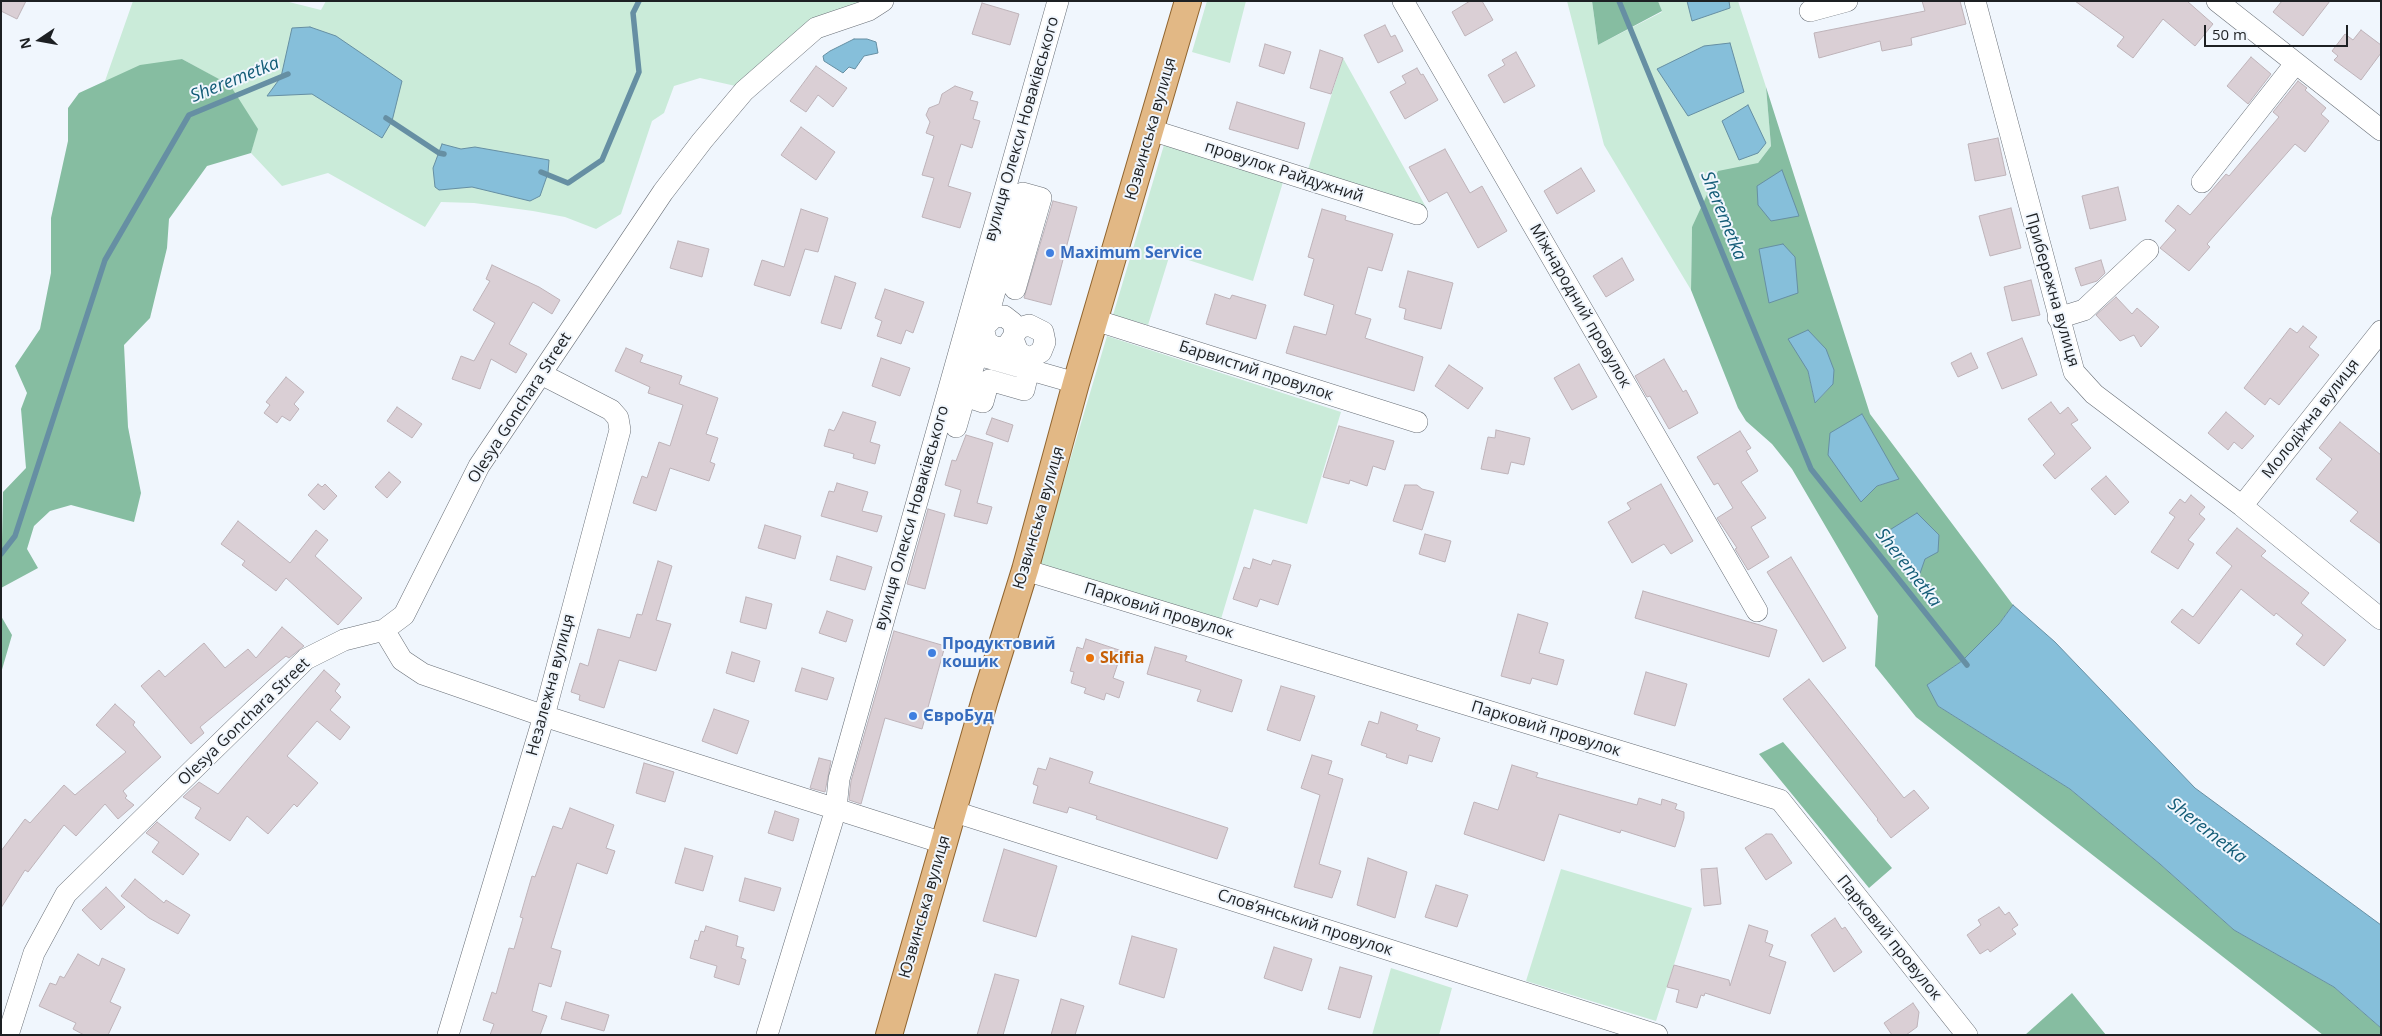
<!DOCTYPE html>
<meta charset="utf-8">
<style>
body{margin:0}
#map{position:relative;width:2382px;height:1036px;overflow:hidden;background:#f0f6fd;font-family:"Open Sans",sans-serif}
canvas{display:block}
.frame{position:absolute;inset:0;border:2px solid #1d2023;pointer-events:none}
.north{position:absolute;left:15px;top:15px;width:50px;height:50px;-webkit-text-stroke:4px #f0f6fd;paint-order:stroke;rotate:258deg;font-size:14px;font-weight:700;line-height:20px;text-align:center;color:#1d2023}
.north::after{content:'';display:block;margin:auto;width:18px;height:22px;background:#1d2023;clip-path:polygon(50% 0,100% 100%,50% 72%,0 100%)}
.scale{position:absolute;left:2204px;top:25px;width:144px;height:22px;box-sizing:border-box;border:2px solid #1d2023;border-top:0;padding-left:6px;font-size:15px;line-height:18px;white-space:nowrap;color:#1d2023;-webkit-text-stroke:4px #f0f6fd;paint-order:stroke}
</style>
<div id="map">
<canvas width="2382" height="1036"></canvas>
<div class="frame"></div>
<div class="north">N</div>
<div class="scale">50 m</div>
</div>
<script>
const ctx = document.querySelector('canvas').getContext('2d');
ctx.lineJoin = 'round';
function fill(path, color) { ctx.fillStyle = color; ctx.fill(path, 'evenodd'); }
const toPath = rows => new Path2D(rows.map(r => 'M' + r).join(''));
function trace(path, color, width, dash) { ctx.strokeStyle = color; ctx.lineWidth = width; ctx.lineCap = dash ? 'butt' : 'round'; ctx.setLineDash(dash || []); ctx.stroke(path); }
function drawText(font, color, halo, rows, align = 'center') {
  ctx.font = font + ' "Open Sans",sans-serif'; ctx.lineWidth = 4; ctx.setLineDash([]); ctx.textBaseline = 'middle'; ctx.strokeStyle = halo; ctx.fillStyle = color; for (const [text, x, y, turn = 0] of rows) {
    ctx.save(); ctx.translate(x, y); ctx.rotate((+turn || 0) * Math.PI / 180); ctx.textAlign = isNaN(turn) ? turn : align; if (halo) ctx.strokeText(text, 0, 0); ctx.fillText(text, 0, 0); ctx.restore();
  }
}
const green = toPath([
 [133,1,285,1,321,10,326,1,883,1,740,87,700,78,674,86,664,113,652,121,621,214,596,229,565,217,533,211,474,203,441,202,425,227,328,173,282,186,251,153,257,129,229,85,182,59,105,81],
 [1207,1,1246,1,1230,63,1192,52],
 [1567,1,1592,1,1598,45,1662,12,1658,1,1687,1,1692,20,1730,8,1729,1,1738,1,1766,87,1771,146,1758,163,1692,227,1691,290,1604,145],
 [1343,58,1427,209,1417,214,1305,179],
 [1164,145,1283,182,1253,281,1170,254,1148,325,1113,315],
 [1107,336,1341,412,1307,524,1254,509,1221,619,1039,564],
 [1561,869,1692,908,1656,1021,1526,981],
 [1391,968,1452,988,1439,1035,1372,1035]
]);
const forest = toPath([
 [1592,1,1658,1,1662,11,1598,45],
 [182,59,230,85,258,129,251,153,207,166,169,219,167,248,150,318,124,345,128,427,141,493,134,522,71,505,50,511,34,526,27,549,38,568,1,588,3,492,26,468,21,409,27,393,15,366,40,329,51,273,51,218,68,141,68,108,79,93,140,65],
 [1766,87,1870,414,2013,605,1999,624,1962,661,1928,685,1938,706,2070,789,2160,864,2234,930,2334,987,2381,1028,2381,1035,2323,1035,1916,717,1875,666,1878,616,1792,469,1772,444,1746,421,1738,408,1691,290,1692,227,1718,171,1758,163,1771,146],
 [1808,371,1833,384,1815,403],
 [1862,414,1898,479,1877,486,1861,502],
 [1,616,12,635,1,673],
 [1783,742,1892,868,1869,888,1759,754],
 [2072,993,2106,1035,2025,1035]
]);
const water = toPath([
 [1687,1,1729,1,1730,8,1692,21,1687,1],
 [310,27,336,36,402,81,392,121,382,138,312,94,267,96,281,77,292,28,310,27],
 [854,39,867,39,876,42,878,53,864,56,855,69,849,67,843,73,824,61,823,56,830,51,854,39],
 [1730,43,1744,92,1688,116,1657,69,1704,46,1730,43],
 [1748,105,1766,143,1758,153,1739,160,1722,121,1748,105],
 [442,144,461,149,475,147,549,160,548,173,540,196,530,201,472,187,439,190,435,187,433,168,442,144],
 [1782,170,1799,216,1771,221,1758,205,1757,186,1782,170],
 [1783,244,1795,257,1798,293,1769,303,1759,249,1783,244],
 [1808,330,1826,349,1834,370,1833,384,1815,403,1808,371,1788,339,1808,330],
 [1862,414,1899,479,1877,486,1861,502,1828,455,1830,433,1862,414],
 [1917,513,1939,535,1938,552,1925,559,1917,582,1910,582,1888,531,1917,513],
 [2013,605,2055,642,2195,788,2381,925,2381,1028,2334,987,2234,930,2160,864,2070,789,1938,706,1927,685,1962,661,1999,624,2013,605]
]);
const stream = toPath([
 [1619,1,1811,469,1967,665],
 [386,118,439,153,444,154],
 [541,172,568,183,602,160,639,72,633,13,639,1],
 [1,554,15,536,105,260,189,115,288,74]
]);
const building = toPath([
 [1,1,26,1,17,19,1,11,1,1],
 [1470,1,1482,1,1493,20,1465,36,1452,12,1470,1],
 [1922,1,1960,1,1966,24,1911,38,1912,45,1882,51,1880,41,1819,58,1814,33,1925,11,1922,1],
 [2075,1,2187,1,2213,24,2195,46,2163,19,2133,58,2117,46,2124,37,2075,1],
 [2282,1,2330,1,2303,36,2273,12,2282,1],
 [982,3,1019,14,1010,45,972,34,982,3],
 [1385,25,1391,37,1395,35,1403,51,1378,63,1364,35,1385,25],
 [2361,30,2381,45,2381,53,2361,80,2334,60,2338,56,2332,51,2345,34,2353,40,2361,30],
 [1265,44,1291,52,1284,74,1259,66,1265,44],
 [1320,50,1343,58,1331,94,1310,88,1320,50],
 [1516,52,1535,86,1504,103,1488,75,1505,65,1502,60,1516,52],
 [2251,57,2271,74,2248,104,2227,86,2251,57],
 [816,66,847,88,833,107,818,95,806,112,790,101,816,66],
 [1417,68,1421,75,1423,74,1438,100,1405,119,1390,92,1406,83,1402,76,1417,68],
 [2298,81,2307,88,2305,90,2326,108,2321,114,2329,121,2305,152,2295,144,2207,244,2210,247,2189,271,2160,248,2176,230,2165,221,2178,205,2190,215,2226,174,2229,176,2279,117,2273,112,2298,81],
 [955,86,973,92,970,100,978,102,973,119,980,121,972,148,961,144,948,186,971,193,960,228,922,217,934,178,922,175,934,136,926,133,930,122,926,115,929,108,939,104,942,94,955,86],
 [1237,102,1305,123,1298,149,1229,129,1237,102],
 [801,127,835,152,816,180,781,155,801,127],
 [1998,138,2006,175,1975,181,1968,144,1998,138],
 [1445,149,1470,193,1482,186,1507,231,1478,248,1447,192,1429,202,1409,167,1445,149],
 [1581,168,1595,191,1557,214,1544,191,1581,168],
 [2118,187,2126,220,2090,229,2082,196,2118,187],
 [1053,201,1077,207,1051,305,1024,298,1053,201],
 [2011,208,2021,248,1990,256,1979,216,2011,208],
 [801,209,828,218,818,252,805,249,790,296,754,285,762,260,784,267,801,209],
 [1322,209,1346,216,1345,220,1393,234,1382,271,1368,267,1355,314,1371,319,1365,338,1423,357,1414,391,1286,353,1294,326,1326,335,1334,305,1304,295,1314,259,1308,257,1322,209],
 [678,241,709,249,702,277,670,268,678,241],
 [1622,258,1634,280,1606,297,1593,276,1622,258],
 [2101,260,2105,273,2097,281,2081,286,2075,268,2101,260],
 [492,265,539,287,560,300,552,314,533,302,509,344,527,354,516,373,491,359,480,389,452,379,461,356,474,361,495,323,473,310,490,281,486,279,492,265],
 [1408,271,1453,283,1441,329,1404,319,1406,309,1399,307,1408,271],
 [835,276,856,283,841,329,821,323,835,276],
 [2031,280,2040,315,2012,321,2004,287,2031,280],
 [885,289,924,302,913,333,906,330,901,344,877,336,882,321,875,318,885,289],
 [1215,294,1230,299,1232,295,1266,305,1256,339,1206,324,1215,294],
 [2116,297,2132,314,2137,308,2159,327,2141,347,2134,335,2120,341,2096,315,2116,297],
 [2303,326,2317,337,2309,347,2319,355,2279,405,2270,398,2265,405,2244,388,2290,328,2297,333,2303,326],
 [2022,338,2037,375,2002,389,1987,353,2022,338],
 [626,348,643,355,640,362,682,376,679,384,718,398,706,434,718,438,710,462,715,464,709,481,670,468,656,511,633,503,642,476,647,478,659,442,670,446,683,405,648,393,650,387,615,371,626,348],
 [1971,353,1978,368,1958,377,1951,363,1971,353],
 [881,358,910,368,900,396,872,386,881,358],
 [1664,359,1683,392,1686,390,1698,413,1669,429,1650,396,1647,397,1635,376,1664,359],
 [1579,364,1597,397,1572,410,1554,378,1579,364],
 [1449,365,1483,388,1468,409,1435,386,1449,365],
 [286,377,304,392,294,404,299,409,290,421,282,416,277,423,264,413,270,405,266,402,286,377],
 [2051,402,2060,414,2068,407,2078,420,2071,424,2091,448,2055,479,2043,465,2055,454,2028,419,2051,402],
 [397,407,422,424,412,438,387,421,397,407],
 [843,412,876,422,870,442,880,445,875,464,853,458,854,454,824,446,829,429,834,431,843,412],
 [2226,412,2254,436,2242,449,2234,442,2228,450,2208,433,2226,412],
 [992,418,1013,425,1008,442,986,434,992,418],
 [2340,422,2381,455,2381,544,2350,521,2358,512,2316,479,2332,459,2319,448,2340,422],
 [1339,426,1394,441,1385,470,1373,466,1367,486,1350,480,1349,484,1323,477,1339,426],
 [1496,430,1530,438,1524,465,1511,462,1508,474,1481,469,1488,437,1495,438,1496,430],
 [1740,431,1751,448,1746,451,1758,471,1741,482,1766,518,1751,527,1769,557,1748,570,1735,549,1737,548,1717,518,1733,508,1718,483,1714,485,1697,457,1740,431],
 [966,435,993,443,977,503,992,507,987,524,954,516,961,490,945,485,952,460,956,461,966,435],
 [389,472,401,482,387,498,375,487,389,472],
 [2106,476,2129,502,2115,515,2091,489,2106,476],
 [837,483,868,492,862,511,882,516,877,532,821,516,829,491,834,492,837,483],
 [318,484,322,487,325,484,337,496,324,510,308,495,318,484],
 [1661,484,1693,541,1671,554,1664,544,1632,563,1608,522,1631,509,1627,503,1661,484],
 [1405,485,1417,485,1422,489,1434,492,1422,530,1393,521,1405,485],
 [2191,495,2205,507,2199,514,2205,519,2188,540,2194,544,2178,569,2151,552,2175,517,2169,513,2180,499,2185,503,2191,495],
 [928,509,945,514,925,589,907,584,928,509],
 [238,521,290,563,316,530,328,540,315,556,362,598,338,625,286,578,276,591,242,565,245,561,221,544,238,521],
 [765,525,801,536,795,559,758,548,765,525],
 [2237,528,2266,551,2261,556,2309,593,2301,603,2346,640,2324,666,2296,644,2303,635,2276,613,2274,616,2241,589,2199,644,2171,622,2182,609,2193,617,2232,566,2216,553,2237,528],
 [1425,534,1451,541,1445,562,1419,554,1425,534],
 [837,556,872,567,865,590,830,580,837,556],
 [1791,557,1846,648,1823,662,1767,572,1791,557],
 [1253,559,1271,565,1273,560,1291,565,1278,605,1260,599,1257,607,1233,599,1244,567,1250,569,1253,559],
 [658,561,672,566,656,620,671,624,656,671,619,660,604,708,579,700,580,695,571,692,580,663,588,666,598,629,630,638,637,614,642,615,658,561],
 [1643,591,1777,630,1769,657,1635,618,1643,591],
 [746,597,772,604,766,629,740,622,746,597],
 [827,611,853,620,846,642,819,633,827,611],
 [1518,614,1548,623,1539,653,1564,660,1557,685,1532,678,1530,684,1501,676,1518,614],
 [282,627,304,646,289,658,286,656,200,727,204,733,191,744,141,686,159,670,165,677,204,643,225,668,248,649,256,658,282,627],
 [894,631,945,646,922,729,885,718,861,804,849,800,851,781,894,631],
 [1086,639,1122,651,1113,678,1124,682,1119,698,1106,693,1104,700,1084,693,1086,688,1071,683,1074,672,1070,671,1077,647,1083,649,1086,639],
 [1155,647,1187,656,1185,661,1242,680,1232,712,1197,701,1201,690,1147,674,1155,647],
 [732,652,760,661,754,682,726,673,732,652],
 [802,668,834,678,827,700,795,691,802,668],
 [324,670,340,684,335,691,341,697,330,710,350,727,340,740,317,721,287,756,318,783,297,807,294,804,268,834,247,816,230,841,195,818,201,808,183,797,199,782,218,794,324,670],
 [1646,672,1687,684,1675,726,1634,714,1646,672],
 [1809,679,1904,798,1914,790,1929,808,1891,838,1877,820,1878,819,1783,699,1809,679],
 [1281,686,1315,696,1300,741,1267,730,1281,686],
 [115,704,135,722,133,725,161,757,123,791,127,796,125,798,134,805,118,819,105,804,76,836,64,825,28,872,25,870,1,908,1,851,25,819,30,823,64,785,75,795,126,752,96,725,115,704],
 [714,709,749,721,737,754,702,741,714,709],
 [1381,712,1418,725,1416,730,1440,738,1432,762,1409,755,1407,764,1386,757,1387,754,1361,745,1369,721,1378,724,1381,712],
 [1312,755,1332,761,1328,774,1343,779,1319,864,1341,871,1332,898,1294,887,1320,795,1301,788,1312,755],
 [819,758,831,761,825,792,810,788,819,758],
 [1050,758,1093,772,1089,783,1228,828,1217,859,1096,819,1097,816,1069,807,1067,813,1033,803,1038,786,1033,784,1038,768,1046,770,1050,758],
 [644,763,674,772,665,802,636,793,644,763],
 [1512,765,1538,773,1536,777,1637,805,1639,798,1661,805,1662,799,1677,804,1675,809,1684,812,1684,818,1675,847,1621,830,1620,833,1559,814,1544,861,1464,834,1474,802,1498,810,1512,765],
 [570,808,614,825,606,848,615,851,607,874,577,863,551,948,561,951,551,987,539,983,532,1011,547,1016,540,1035,490,1035,494,1024,483,1020,492,992,496,994,509,948,514,949,523,918,520,917,532,876,535,877,553,826,562,829,570,808],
 [775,811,799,819,793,841,768,833,775,811],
 [157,822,199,854,183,875,152,852,159,842,146,833,157,822],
 [1766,834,1772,834,1792,863,1766,880,1745,848,1766,834],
 [685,848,713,856,703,891,675,883,685,848],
 [1004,849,1057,866,1036,937,983,921,1004,849],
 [1368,858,1407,872,1395,918,1357,905,1368,858],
 [1717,868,1721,904,1704,906,1701,869,1717,868],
 [745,878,781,888,774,911,739,901,745,878],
 [135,879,164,903,166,900,190,915,178,934,149,918,121,896,135,879],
 [1436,885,1468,895,1457,927,1425,917,1436,885],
 [106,887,125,907,101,930,82,910,106,887],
 [1999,907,2005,915,2009,912,2018,925,2012,929,2016,934,1990,952,1988,949,1980,954,1967,935,1981,925,1978,920,1999,907],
 [1835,918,1842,929,1845,927,1862,952,1834,972,1811,935,1835,918],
 [1749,925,1768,931,1765,942,1773,945,1769,956,1786,962,1770,1014,1705,993,1704,996,1701,995,1697,1008,1676,1002,1679,990,1667,987,1674,965,1729,980,1730,986,1749,925],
 [706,926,738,936,736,946,744,948,741,958,746,960,739,985,714,977,717,966,690,958,695,940,698,941,701,931,704,932,706,926],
 [1132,936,1177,949,1164,998,1119,984,1132,936],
 [1274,947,1312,959,1302,991,1264,978,1274,947],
 [78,954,99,966,102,958,125,969,110,1002,121,1007,108,1035,84,1035,73,1029,76,1023,39,1006,50,983,56,985,60,976,64,978,78,954],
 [1340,967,1372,976,1360,1018,1328,1009,1340,967],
 [995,974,1019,980,1003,1035,977,1035,995,974],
 [1061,999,1084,1006,1075,1035,1051,1035,1061,999],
 [566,1002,609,1015,604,1031,561,1019,566,1002],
 [1913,1003,1919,1012,1917,1027,1906,1035,1892,1035,1884,1023,1913,1003]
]);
const minor = toPath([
 [1403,1,1757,611],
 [1975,1,2074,372,2094,394,2242,506,2381,619],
 [2217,1,2381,130],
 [1810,11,1847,1],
 [1151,130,1417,214],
 [2202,182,2295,64],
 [2058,318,2084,310,2148,250],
 [1095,320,1417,422],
 [1013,339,1018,352,1027,357,1032,357,1041,352,1045,342,1043,332,1029,325,1019,328,1007,346,997,348,987,343,983,328,994,317,1004,316,1013,323,1015,333],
 [978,355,1076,383],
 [965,396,983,402,989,380,1024,390,1029,369],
 [956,427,1023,193,1041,198,1015,289],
 [2242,506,2381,331],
 [1025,570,1780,800,1967,1035],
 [384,630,402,660,423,674,544,716,943,843],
 [952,811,1657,1035],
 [8,1035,34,953,66,894,306,659,344,640,384,630,404,615,479,466,663,192,702,141,744,91,816,28,869,10,883,1],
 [448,1035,544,716,620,430,618,418,611,410,541,374],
 [767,1035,836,809,839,779,1058,1]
]);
const major = toPath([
 [889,1035,985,699,1025,570,1076,383,1188,1]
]);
const markers = [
 [1050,253,5,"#3f7fe0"],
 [932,653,5,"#3f7fe0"],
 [1090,658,5,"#e8710a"],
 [913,716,5,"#3f7fe0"]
];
const streetNames = [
 ["вулиця Олекси Новаківського",1022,129,-74],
 ["Юзвинська вулиця",1151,129,-74],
 ["провулок Райдужний",1284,172,18],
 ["Прибережна вулиця",2052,290,74],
 ["Міжнародний провулок",1580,306,60],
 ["Барвистий провулок",1256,371,18],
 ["Olesya Gonchara Street",520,408,-57],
 ["Молодіжна вулиця",2311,419,-52],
 ["вулиця Олекси Новаківського",912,518,-74],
 ["Юзвинська вулиця",1039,518,-74],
 ["Парковий провулок",1159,611,17],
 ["Незалежна вулиця",551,685,-75],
 ["Olesya Gonchara Street",244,722,-44],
 ["Парковий провулок",1546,729,17],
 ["Юзвинська вулиця",925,907,-74],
 ["Словʼянський провулок",1305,923,18],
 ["Парковий провулок",1889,938,51]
];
const shopNames = [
 ["Maximum Service",1060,253],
 ["Продуктовий",942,644],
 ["кошик",942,662],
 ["ЄвроБуд",923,716]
];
const foodNames = [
 ["Skifia",1100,658]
];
const waterNames = [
 ["Sheremetka",235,80,-22],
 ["Sheremetka",1723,216,68],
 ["Sheremetka",1908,568,52],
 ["Sheremetka",2207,831,38]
];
fill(green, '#caebd9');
fill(forest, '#86bda1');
fill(water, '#86bfda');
trace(water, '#668fa3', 1);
trace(stream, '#668fa3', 5.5);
fill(building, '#dacfd5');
trace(building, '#beb3b9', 1);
trace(minor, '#696f77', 22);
trace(major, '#90642e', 28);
trace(minor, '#fff', 21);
trace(major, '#e2b885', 26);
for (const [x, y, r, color] of markers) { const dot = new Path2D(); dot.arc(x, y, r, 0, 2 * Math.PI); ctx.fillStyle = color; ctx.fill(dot); trace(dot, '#f0f6fd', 2); }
drawText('16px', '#1d2023', '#f0f6fd', streetNames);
drawText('bold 16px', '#366cbe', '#f0f6fd', shopNames, 'left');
drawText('bold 16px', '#c56008', '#f0f6fd', foodNames, 'left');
drawText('italic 18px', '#135c77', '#f0f6fd', waterNames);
</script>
